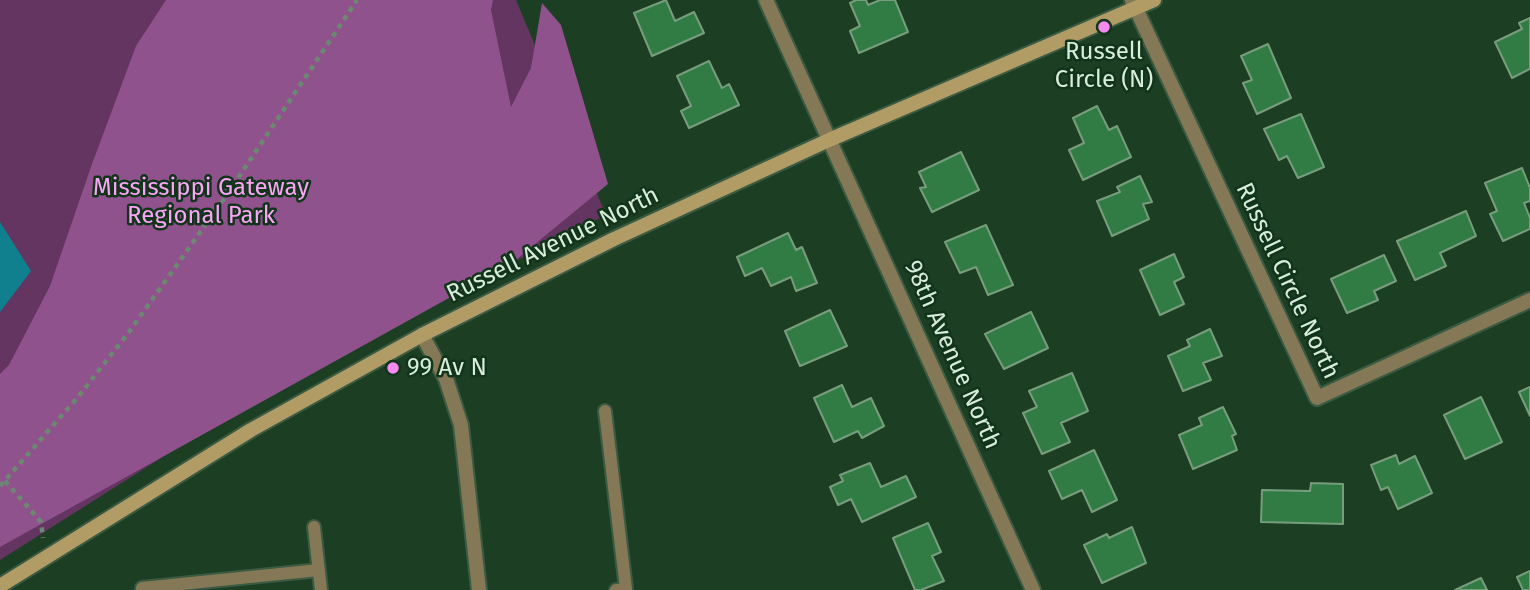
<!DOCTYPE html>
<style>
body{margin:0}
canvas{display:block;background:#1c3e23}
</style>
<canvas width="1530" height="590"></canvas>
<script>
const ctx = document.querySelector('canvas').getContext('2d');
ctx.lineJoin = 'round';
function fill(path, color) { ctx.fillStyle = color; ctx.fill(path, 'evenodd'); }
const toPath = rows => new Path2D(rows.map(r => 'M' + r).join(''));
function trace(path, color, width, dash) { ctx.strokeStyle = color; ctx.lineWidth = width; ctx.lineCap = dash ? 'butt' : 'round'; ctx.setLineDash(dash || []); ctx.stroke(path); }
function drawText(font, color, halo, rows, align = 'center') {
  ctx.font = font + ' "Fira Sans",sans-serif'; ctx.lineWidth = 5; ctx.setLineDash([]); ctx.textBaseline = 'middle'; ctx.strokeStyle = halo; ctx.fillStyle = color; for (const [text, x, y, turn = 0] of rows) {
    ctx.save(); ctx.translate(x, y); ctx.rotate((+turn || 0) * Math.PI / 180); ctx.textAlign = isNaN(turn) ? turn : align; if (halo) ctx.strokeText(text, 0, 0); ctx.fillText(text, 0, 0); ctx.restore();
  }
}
const green = toPath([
 [0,0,516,0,606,215,388,326,169,453,0,560]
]);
const forest = toPath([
 [166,0,493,0,491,10,511,107,531,68,542,3,561,25,608,184,512,263,0,547,0,374,9,365,50,286,92,164,136,46]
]);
const water = toPath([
 [0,222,31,271,0,312]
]);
const building = toPath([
 [666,0,675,21,694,12,704,33,652,56,634,13,666,0],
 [856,0,866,0,868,5,880,0,895,0,908,32,859,53,850,31,860,26,850,3,856,0],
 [1530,18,1530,69,1512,78,1495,42,1522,29,1519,23,1530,18],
 [1268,44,1291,98,1257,114,1243,83,1252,80,1241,56,1268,44],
 [709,61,722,88,729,84,739,105,689,128,681,111,691,106,677,76,709,61],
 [1097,106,1109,130,1117,126,1131,157,1083,180,1069,150,1084,143,1073,118,1097,106],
 [1301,114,1324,167,1298,178,1287,156,1279,160,1264,129,1301,114],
 [961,152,979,190,932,212,920,188,926,187,919,172,961,152],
 [1522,168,1530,188,1530,201,1524,203,1530,218,1530,229,1503,241,1490,214,1497,211,1485,183,1522,168],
 [1140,176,1152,202,1143,204,1149,219,1112,236,1097,201,1120,192,1117,187,1140,176],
 [1466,211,1476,236,1440,253,1446,266,1415,280,1397,241,1466,211],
 [986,225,1013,285,988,295,976,267,960,273,945,242,986,225],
 [788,233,796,250,802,247,817,283,796,291,791,277,771,286,762,268,745,276,737,257,788,233],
 [1174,254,1184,277,1174,282,1184,304,1160,315,1140,270,1174,254],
 [1384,255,1396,281,1374,291,1378,300,1347,313,1331,279,1384,255],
 [830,310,847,346,800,366,785,331,830,310],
 [1031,312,1048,348,1004,369,985,334,1031,312],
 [1210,329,1222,356,1203,363,1211,380,1183,391,1168,356,1190,346,1187,340,1210,329],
 [1072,373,1088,411,1061,423,1070,442,1042,454,1023,413,1037,407,1029,391,1072,373],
 [842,385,852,407,871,398,884,426,862,438,858,431,834,442,814,398,842,385],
 [1530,387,1530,416,1519,392,1530,387],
 [1481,397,1502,442,1465,459,1444,415,1481,397],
 [1223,407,1236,434,1232,436,1237,450,1193,469,1179,435,1202,425,1199,418,1223,407],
 [1094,450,1117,500,1092,512,1082,490,1062,499,1049,471,1094,450],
 [1396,455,1399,464,1415,456,1432,493,1398,509,1388,487,1381,490,1371,465,1396,455],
 [870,463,881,487,906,476,916,497,862,522,851,499,838,505,830,487,843,481,840,475,870,463],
 [1311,483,1343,484,1343,524,1261,522,1262,490,1310,491,1311,483],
 [928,523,941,552,932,556,944,581,921,590,915,590,893,538,928,523],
 [1132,527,1146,563,1102,583,1084,545,1107,534,1109,538,1132,527],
 [1530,571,1530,590,1523,590,1517,577,1530,571],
 [1481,578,1487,590,1455,590,1481,578]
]);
const path = toPath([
 [5,481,41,522,43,538],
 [0,486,78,397,129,332,226,196,357,0]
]);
const lane = toPath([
 [605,411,626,589,616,590],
 [314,527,321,590],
 [142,588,319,570]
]);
const street = toPath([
 [766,0,1033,590],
 [1132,0,1317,398,1530,300],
 [422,335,446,379,461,425,479,590]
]);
const secondary = toPath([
 [0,586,251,430,422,335,614,239,829,140,1154,0]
]);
const markers = [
 [1104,27,7,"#f589ef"],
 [393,368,7,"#f589ef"]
];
const poiNames = [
 ["Russell",1104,52],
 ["Circle (N)",1104,80],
 ["99 Av N",407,368,"left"]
];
const parkNames = [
 ["Mississippi Gateway",201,188],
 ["Regional Park",201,216]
];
const streetNames = [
 ["Russell Avenue North",553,245,-26],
 ["Russell Circle North",1287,281,65],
 ["98th Avenue North",952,355,66]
];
fill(green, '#633560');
fill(forest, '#90528d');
fill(water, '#11808e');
fill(building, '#317c44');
trace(building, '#779d7d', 2);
trace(lane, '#3a5a41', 16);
trace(street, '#3a5a41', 18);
trace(secondary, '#3a5a41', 18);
trace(path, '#6c8871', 4.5, [5, 5]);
trace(lane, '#857856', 12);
trace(street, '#857856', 14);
trace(secondary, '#b29c65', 14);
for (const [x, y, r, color] of markers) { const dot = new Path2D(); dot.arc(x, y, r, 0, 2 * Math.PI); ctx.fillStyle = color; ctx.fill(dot); trace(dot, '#11341a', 2.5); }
drawText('24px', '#d9eddc', '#11341a', poiNames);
drawText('24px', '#fca5f6', '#11341a', parkNames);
drawText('24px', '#d9eddc', '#11341a', streetNames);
</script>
